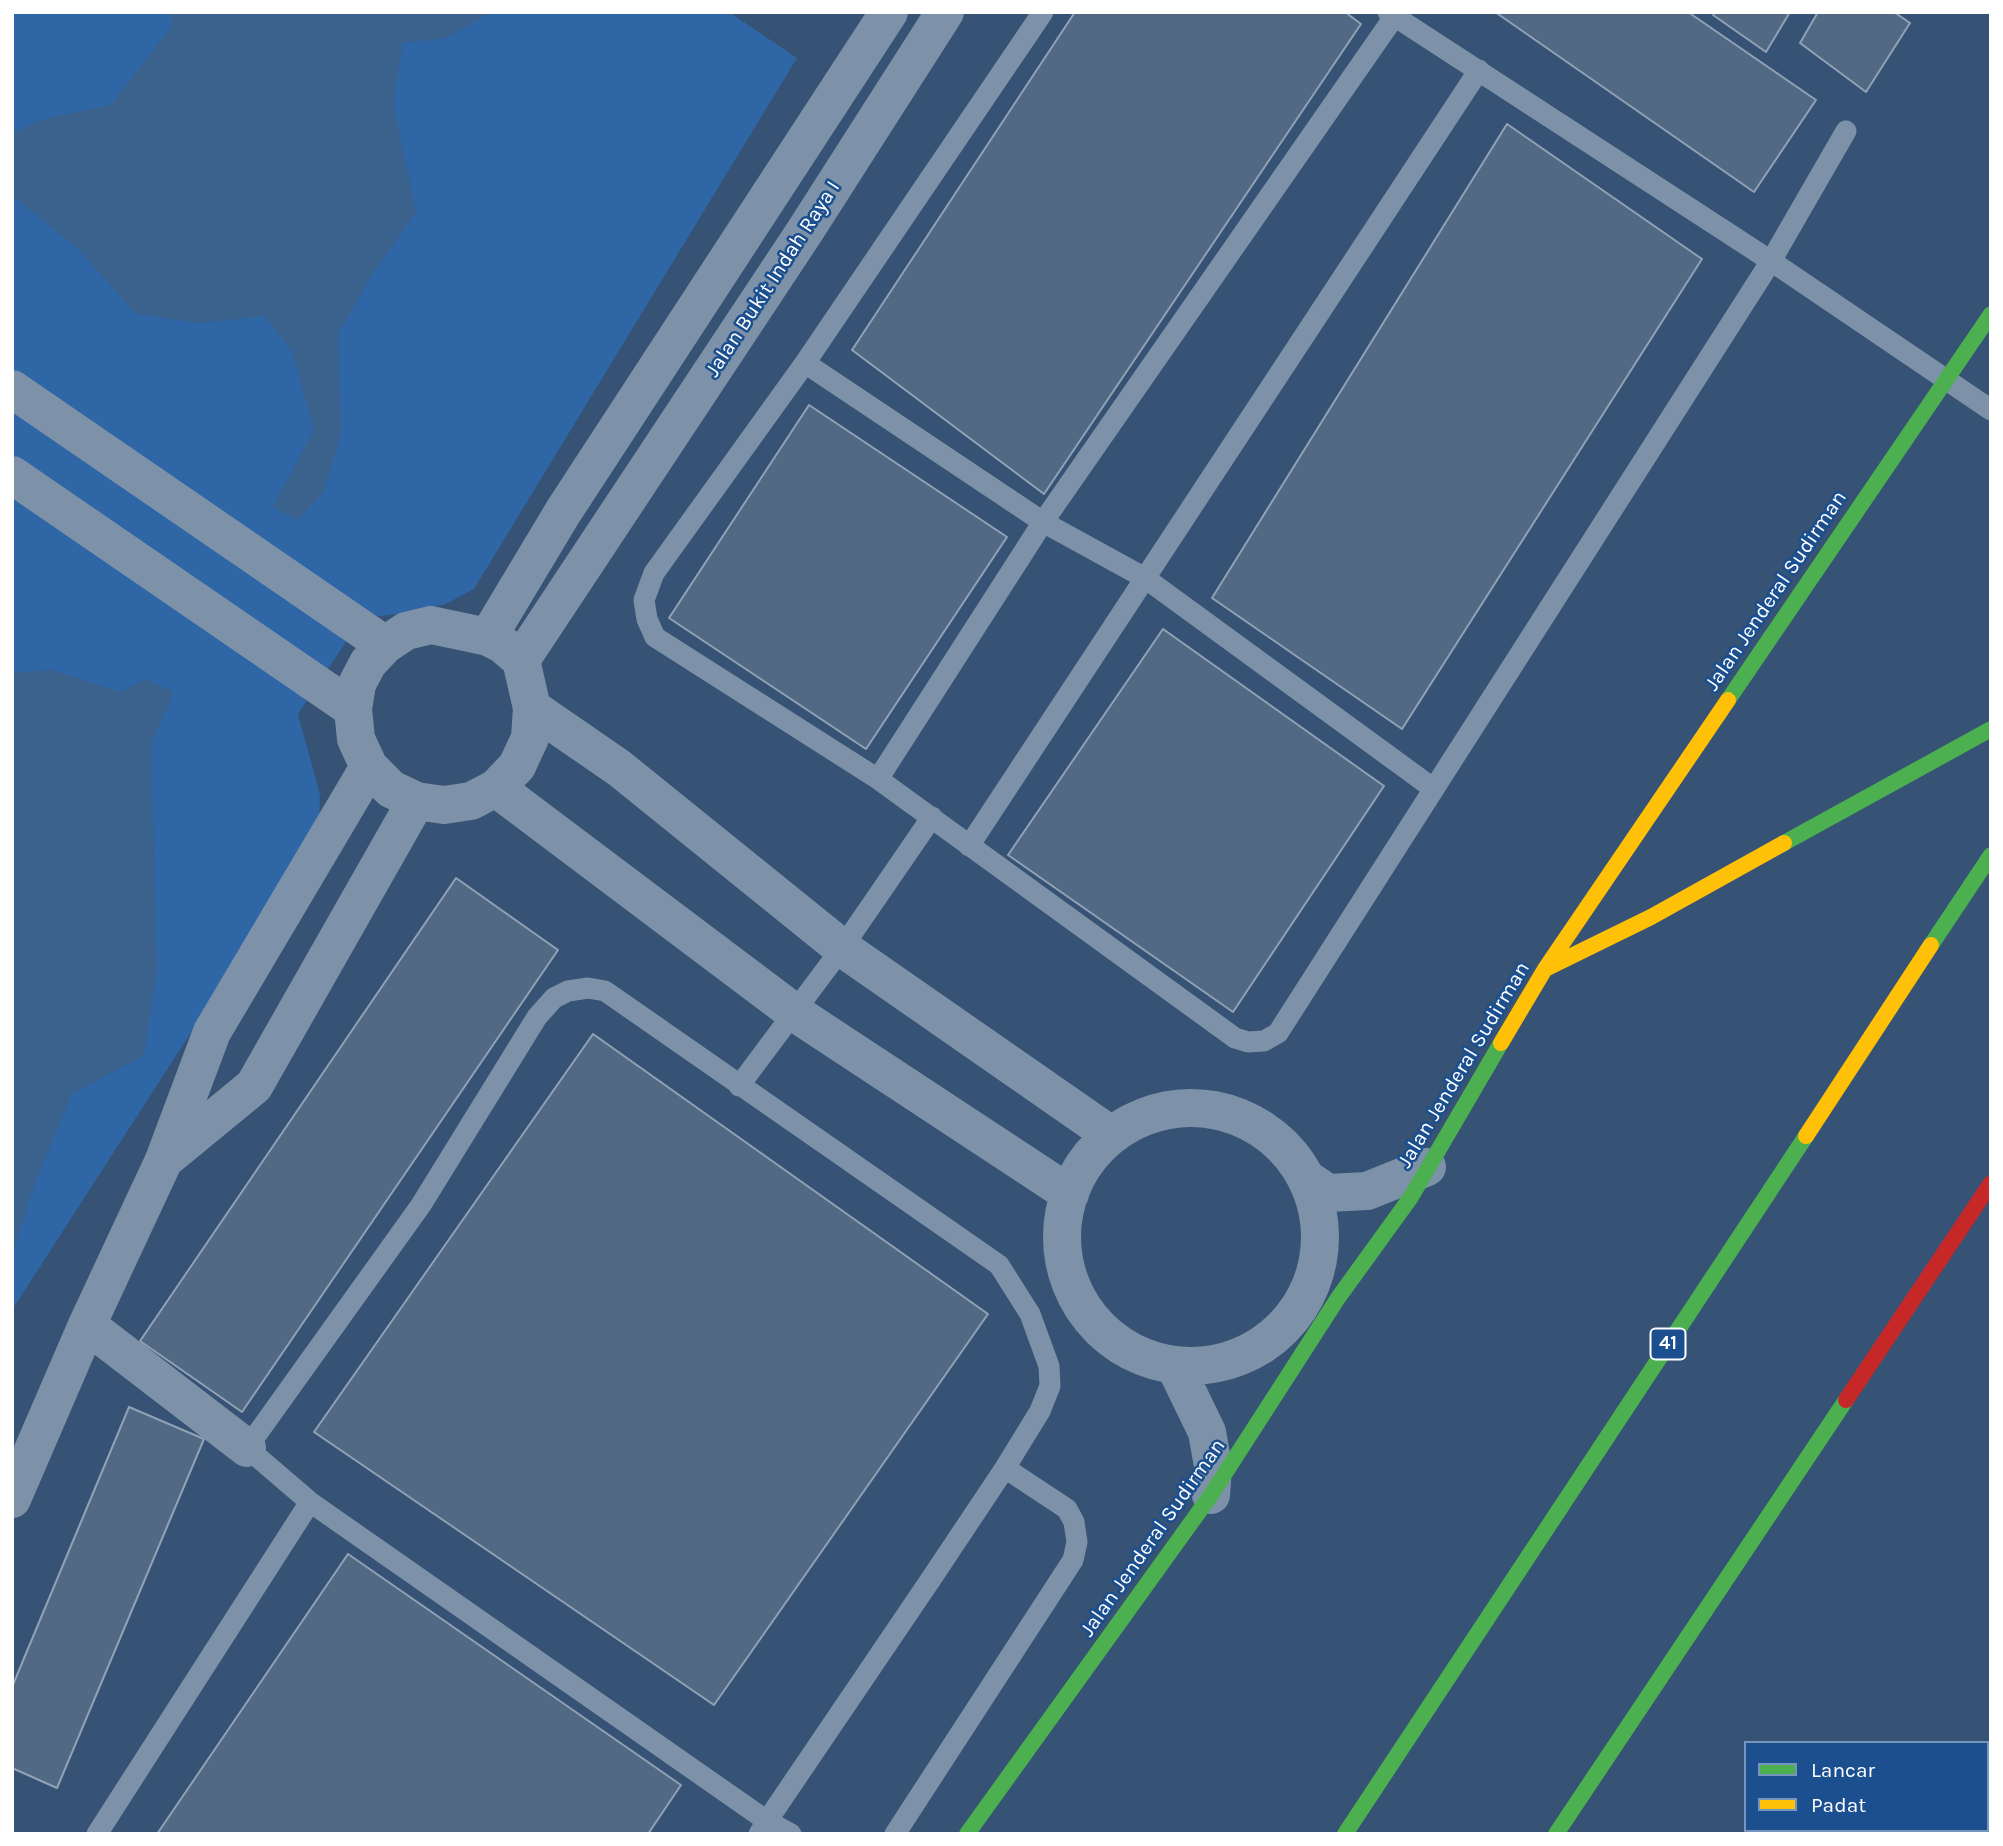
<!DOCTYPE html>
<style>
body{margin:0}
#map{position:relative;width:2003px;height:1846px;overflow:hidden;background:#365274;font-family:Karla,sans-serif}
canvas{display:block}
.frame{position:absolute;inset:0;border:14px solid #fff;pointer-events:none}
.legend{position:absolute;left:1744px;top:1741px;width:245px;height:91px;box-sizing:border-box;background:#1b4f8f;border:2px solid #7695bc;margin:0;padding:9px 12px;list-style:none;font-size:21px;color:#fff}
.legend li{display:flex;align-items:center;gap:14px;height:35px}
.legend b{width:35px;border:2px solid #7695bc}
</style>
<div id="map">
<canvas width="2003" height="1846"></canvas>
<div class="frame"></div>
<ul class="legend">
<li><b style="height:9px;background:#4caf50"></b>Lancar</li>
<li><b style="height:9px;background:#ffc107"></b>Padat</li>
</ul>
</div>
<script>
const ctx = document.querySelector('canvas').getContext('2d');
ctx.lineJoin = 'round';
function fill(path, color) { ctx.fillStyle = color; ctx.fill(path, 'evenodd'); }
const toPath = rows => new Path2D(rows.map(r => 'M' + r).join(''));
function trace(path, color, width, dash) { ctx.strokeStyle = color; ctx.lineWidth = width; ctx.lineCap = dash ? 'butt' : 'round'; ctx.setLineDash(dash || []); ctx.stroke(path); }
function drawText(font, color, halo, rows, align = 'center') {
  ctx.font = font + ' Karla,sans-serif'; ctx.lineWidth = 5; ctx.setLineDash([]); ctx.textBaseline = 'middle'; ctx.strokeStyle = halo; ctx.fillStyle = color; for (const [text, x, y, turn = 0] of rows) {
    ctx.save(); ctx.translate(x, y); ctx.rotate((+turn || 0) * Math.PI / 180); ctx.textAlign = isNaN(turn) ? turn : align; if (halo) ctx.strokeText(text, 0, 0); ctx.fillText(text, 0, 0); ctx.restore();
  }
}
const green = toPath([
 [12,12,729,12,797,58,474,589,446,604,413,612,362,618,298,714,320,795,319,834,12,1310]
]);
const water = toPath([
 [172,12,498,12,488,14,446,38,403,43,393,103,416,212,372,275,338,334,341,433,324,492,297,520,273,507,314,430,292,352,265,316,200,323,136,314,78,249,14,197,12,191,12,135,40,120,111,105,171,27],
 [51,670,120,692,146,679,174,692,151,744,157,970,144,1055,72,1094,36,1180,12,1253,12,673]
]);
const building = toPath([
 [1075,12,1345,12,1361,24,1044,494,852,350,1075,12],
 [1495,12,1688,12,1816,100,1754,192,1495,12],
 [1715,12,1790,12,1766,52,1713,15,1715,12],
 [1818,12,1894,12,1910,23,1866,92,1800,43,1818,12],
 [1507,124,1702,259,1402,729,1212,598,1507,124],
 [809,405,1007,537,866,749,669,618,809,405],
 [1163,629,1384,786,1233,1012,1008,855,1163,629],
 [456,878,558,950,242,1412,140,1341,456,878],
 [593,1034,988,1314,714,1705,314,1432,593,1034],
 [129,1407,204,1439,57,1788,12,1768,12,1687,129,1407],
 [348,1554,681,1785,648,1834,157,1834,348,1554]
]);
const lane = toPath([
 [1043,12,805,363,654,573,644,600,647,619,655,637,878,779,1235,1038,1248,1042,1264,1041,1278,1033,1771,261,1846,131],
 [1388,12,1771,261,1991,410],
 [805,363,1043,522,1145,578,1434,789],
 [878,779,1043,522,1394,17],
 [969,846,1479,70],
 [739,1086,842,948,932,817],
 [97,1834,310,1502],
 [759,1834,767,1821,931,1579,1005,1468,1040,1411,1050,1386,1049,1366,1030,1314,999,1265,605,991,588,988,568,991,554,998,537,1017,421,1205,247,1448,310,1502,767,1821,791,1834],
 [895,1834,1073,1560,1077,1542,1074,1522,1067,1509,1005,1468]
]);
const street = toPath([
 [12,389,385,645],
 [12,475,353,709],
 [431,625,488,637,502,644,521,660,532,708,530,738,517,766,496,788,471,801,444,805,416,801,391,789,369,767,356,739,353,709,357,684,368,663,385,645,406,631,431,625],
 [488,637,563,512,889,12],
 [521,660,805,231,945,12],
 [532,708,619,768,842,948,1111,1135],
 [496,788,795,1013,1070,1194],
 '1062 1237a129 129 0 1 1 258 0a129 129 0 1 1-258 0Z',
 [164,1160,254,1086,416,801],
 [1310,1181,1328,1193,1367,1191,1427,1167],
 [87,1325,247,1448],
 [1175,1366,1207,1432,1213,1466,1211,1495],
 [12,1499,87,1325,164,1160,212,1032,369,767]
]);
const fast = toPath([
 [1728,700,1991,314],
 [1784,843,1991,729],
 [1931,945,1991,855],
 [967,1834,1211,1495,1338,1298,1411,1197,1501,1043],
 [1345,1834,1806,1136],
 [1556,1834,1846,1400]
]);
const slow = toPath([
 [1545,969,1651,917,1784,843],
 [1501,1043,1545,969,1728,700],
 [1806,1136,1931,945]
]);
const jam = toPath([
 [1846,1400,1991,1183]
]);
const shields = [
 [1668,1344,35]
];
const shieldNames = [
 ["41",1668,1344]
];
const streetNames = [
 ["Jalan Bukit Indah Raya I",773,279,-57],
 ["Jalan Jenderal Sudirman",1776,591,-56],
 ["Jalan Jenderal Sudirman",1464,1065,-59],
 ["Jalan Jenderal Sudirman",1153,1538,-55]
];
fill(green, '#2f66a5');
fill(water, '#3b618d');
fill(building, '#526984');
trace(building, '#92a2b6', 2);
trace(lane, '#7d92a8', 21);
trace(street, '#7d92a8', 38);
trace(fast, '#4caf50', 16);
trace(slow, '#ffc107', 16);
trace(jam, '#c62828', 16);
for (const [x, y, w] of shields) { const box = new Path2D(); box.roundRect(x - w / 2, y - 15.5, w, 31, 5); ctx.fillStyle = '#1b4f8f'; ctx.fill(box); trace(box, '#fff', 2); }
drawText('bold 19px', '#fff', null, shieldNames);
drawText('21px', '#fff', '#1b4f8f', streetNames);
</script>
